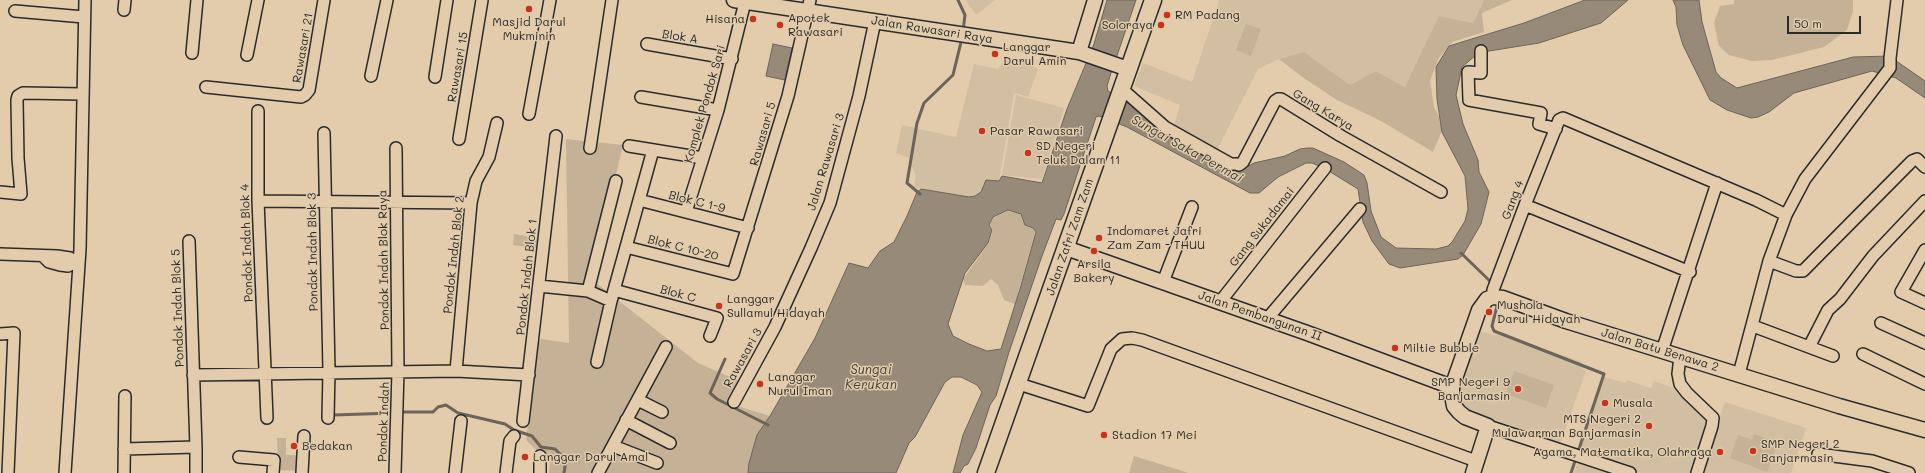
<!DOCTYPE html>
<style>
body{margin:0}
#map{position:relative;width:1925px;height:473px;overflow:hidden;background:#e2ccab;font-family:Mali,sans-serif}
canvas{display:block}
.scale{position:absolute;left:1787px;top:16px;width:74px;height:18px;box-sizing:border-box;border:2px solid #2b2b2b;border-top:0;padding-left:5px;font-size:12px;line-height:14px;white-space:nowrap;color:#2b2b2b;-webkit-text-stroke:3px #e2ccab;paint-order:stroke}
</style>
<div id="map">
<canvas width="1925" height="473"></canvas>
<div class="scale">50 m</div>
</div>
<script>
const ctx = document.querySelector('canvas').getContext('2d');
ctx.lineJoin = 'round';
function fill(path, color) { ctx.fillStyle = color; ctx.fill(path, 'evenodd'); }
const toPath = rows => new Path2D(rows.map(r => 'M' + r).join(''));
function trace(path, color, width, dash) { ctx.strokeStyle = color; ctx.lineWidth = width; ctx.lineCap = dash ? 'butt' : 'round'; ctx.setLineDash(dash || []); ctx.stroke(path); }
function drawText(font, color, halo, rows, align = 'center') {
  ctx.font = font + ' Mali,sans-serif'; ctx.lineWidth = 3; ctx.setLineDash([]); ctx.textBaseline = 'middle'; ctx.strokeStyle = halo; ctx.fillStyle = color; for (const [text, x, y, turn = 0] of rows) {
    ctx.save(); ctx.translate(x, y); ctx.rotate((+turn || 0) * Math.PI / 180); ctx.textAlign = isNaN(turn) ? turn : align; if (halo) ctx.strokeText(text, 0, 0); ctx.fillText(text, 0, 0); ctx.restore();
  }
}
const built = toPath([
 [966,0,995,0,976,15],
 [1219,0,1484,0,1473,23,1439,16,1406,87,1376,71,1350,85,1304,52,1279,59,1258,69,1214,156,1172,133,1180,105,1134,86,1143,63,1192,82],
 [1005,59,1022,59,1038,69,1028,97,1014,93,999,181,986,180,979,195,969,198,914,187,916,175,910,164,910,158,896,153,902,125,956,137,974,64,998,69],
 [1016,95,1064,108,1042,179,1002,175],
 [1479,331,1494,335,1499,334,1582,362,1580,368,1586,371,1560,444,1466,413,1455,391],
 [1604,377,1625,383,1627,380,1651,388,1654,381,1680,390,1710,419,1695,473,1641,473,1579,453],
 [1725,402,1806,428,1791,473,1700,473],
 [1579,459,1619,473,1574,473]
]);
const green = toPath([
 [1484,0,1512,0,1482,13,1484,32,1452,42,1438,59,1430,81,1434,107,1444,126,1433,152,1381,121,1337,100,1301,76,1279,59,1304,52,1350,85,1376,71,1405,87,1439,16,1473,23],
 [1734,0,1853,0,1853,11,1847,30,1824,47,1772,60,1752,61,1729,55,1719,46,1714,23,1720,6,1734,4],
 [1246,24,1261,29,1251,56,1236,50],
 [566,139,623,145,591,279,698,363,742,382,731,404,770,416,757,435,749,463,748,473,549,473,550,463,526,440,538,343,541,339,569,343],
 [1008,211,1020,214,1025,225,1033,229,1035,232,1015,304,1004,300,998,285,991,279,983,286,965,285,963,279,989,243,993,230,990,225,993,218],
 [514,234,537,238,536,248,513,245],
 [1514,371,1554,385,1546,408,1506,394],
 [1754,434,1778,443,1767,472,1730,458,1738,435,1752,440],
 [277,438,286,438,286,455,302,455,301,471,278,470],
 [1134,456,1189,473,1129,473]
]);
const water = toPath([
 [1107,0,1136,0,1111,73,1107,86,1108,91,1231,165,1241,170,1254,163,1285,156,1300,149,1307,148,1313,148,1344,162,1364,175,1367,183,1371,211,1381,237,1396,248,1436,249,1448,246,1452,242,1465,221,1468,209,1465,176,1442,132,1437,99,1436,67,1449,46,1524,23,1585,0,1628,0,1601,23,1539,43,1489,51,1476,55,1462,67,1456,95,1463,124,1478,160,1479,172,1489,192,1481,224,1463,255,1458,259,1400,268,1389,264,1372,241,1363,222,1358,189,1324,168,1312,163,1306,163,1278,177,1259,193,1250,193,1127,127,1099,116,1096,117,1064,214,1061,220,1056,219,1042,256,1009,352,996,396,990,405,976,448,968,464,964,466,960,473,953,473,963,435,982,392,977,385,961,377,952,377,945,382,915,437,909,443,896,473,748,473,749,463,757,435,770,416,815,338,849,263,868,268,880,251,894,242,907,216,917,192,921,189,969,197,975,196,981,192,986,180,999,181,1002,176,1042,183,1067,109,1094,44,1107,0],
 [1008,210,1021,214,1025,225,1033,228,1036,232,1020,289,1001,349,987,351,969,344,953,336,948,324,965,273,988,243,992,230,989,225,993,217,1008,210],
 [1673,0,1699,0,1702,22,1716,72,1721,78,1737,88,1853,57,1889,56,1925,81,1925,98,1896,78,1872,71,1794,93,1769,112,1758,117,1751,118,1727,110,1710,100,1683,45,1677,25,1676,7,1673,0],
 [773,44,792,48,785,80,766,76,773,44]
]);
const stream = toPath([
 [958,0,965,15,963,31],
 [920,194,907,183,917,123,924,103,953,75,962,38],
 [1461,253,1493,284],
 [1498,302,1492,326,1494,331,1604,374,1578,452],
 [725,359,710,393,717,399,768,425],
 [399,412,433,412,438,407,446,405,458,413,505,424,514,430,532,436,541,447,555,449,566,460,564,473],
 [334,415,394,413],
 [1571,473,1576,458]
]);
const minor = toPath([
 [124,10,125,0],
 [15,11,84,17],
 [647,44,732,59],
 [1481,51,1481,73,1468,72,1469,100,1541,113,1539,124,1556,129],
 [192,53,197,0],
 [247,55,258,0],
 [371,76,387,0],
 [435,77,447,0],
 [206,87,301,97,305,95,309,90,324,0],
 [1122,89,1165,127,1231,164,1236,164,1239,165,1243,162,1275,101,1278,99,1281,99,1341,136,1441,192],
 [641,97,718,110],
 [258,111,258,201,267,418],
 [529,114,550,0],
 [324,133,329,371,328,418],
 [459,139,482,0],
 [629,146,703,158],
 [590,148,612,0],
 [0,192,21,194,18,158,17,100,18,96,23,93,82,94],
 [639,200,748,228],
 [258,201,471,203],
 [1525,205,1690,272],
 [686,212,718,110,745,2],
 [189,241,196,447,196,473],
 [626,247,733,274,788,96,810,0],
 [1925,250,1901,292,1925,303],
 [0,254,57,256,70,258,79,263],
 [43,256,49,262,60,265,68,266,76,262],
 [1769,261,1796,271,1803,271,1912,161,1917,159,1925,167],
 [1163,282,1192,207],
 [539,286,588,291,616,181],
 [614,290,717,318,710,336],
 [588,291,611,301],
 [1493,297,1493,290,1525,205,1559,120,1563,118,1756,200,1786,215],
 [1220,302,1325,168],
 [1267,319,1360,209],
 [1881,323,1925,343],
 [1753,326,1833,356],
 [0,334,14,333,8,473],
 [1809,347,1828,310,1840,299,1873,256,1925,201],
 [1662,351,1717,183],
 [1863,354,1925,384],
 [1680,356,1678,374,1680,384,1687,393,1713,418,1712,426,1697,473],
 [597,362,611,301,653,150],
 [456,371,471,203,476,181,489,157,497,123],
 [1739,374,1769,261,1786,215,1805,179,1890,68,1890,58,1897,0],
 [193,375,456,371,529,375],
 [1019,384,1088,406,1111,349,1122,339,1132,338,1142,340,1476,461],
 [638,400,662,412],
 [734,402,775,327,811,248,830,203,859,96,875,21],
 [626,420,670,443],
 [523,421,556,136],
 [1488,426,1630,473],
 [613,446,657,463],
 [124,449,196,447],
 [1818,454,1872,461,1909,473],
 [239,457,274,460,273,473],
 [65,473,80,249,85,0],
 [124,473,125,396],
 [302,473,304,436],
 [395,473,398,371,396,148],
 [455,473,461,421],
 [506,473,510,441,514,436],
 [540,473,540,456],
 [598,473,666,347]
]);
const tertiary = toPath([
 [734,0,1079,52,1128,69],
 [1079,52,1095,0],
 [1066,248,1307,333,1452,387],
 [1473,473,1488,426,1465,417,1459,412,1454,406,1452,395,1452,387,1479,310,1487,299,1493,297,1503,298,1566,321,1839,406,1925,430]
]);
const secondary = toPath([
 [986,473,1153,0]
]);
const markers = [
 [529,9,4,"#c8321e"],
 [1167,15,4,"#c8321e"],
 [753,19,4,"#c8321e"],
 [780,25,4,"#c8321e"],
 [1161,25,4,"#c8321e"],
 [995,54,4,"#c8321e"],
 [982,131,4,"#c8321e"],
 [1028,153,4,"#c8321e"],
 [1099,238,4,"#c8321e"],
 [1094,251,4,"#c8321e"],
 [719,306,4,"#c8321e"],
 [1489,312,4,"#c8321e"],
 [1395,348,4,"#c8321e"],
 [760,384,4,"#c8321e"],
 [1518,389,4,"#c8321e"],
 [1605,403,4,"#c8321e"],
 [1649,426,4,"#c8321e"],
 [1104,435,4,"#c8321e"],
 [294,446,4,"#c8321e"],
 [1753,451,4,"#c8321e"],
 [1720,452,4,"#c8321e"],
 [525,457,4,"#c8321e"]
];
const poiNames = [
 ["RM Padang",1175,15],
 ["Apotek",788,18],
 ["Rawasari",788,32],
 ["Hisana",745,19,"right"],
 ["Masjid Darul",529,22,"center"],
 ["Mukminin",529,36,"center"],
 ["Soloraya",1153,25,"right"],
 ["Langgar",1003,47],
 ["Darul Amin",1003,61],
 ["Pasar Rawasari",990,131],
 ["SD Negeri",1036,146],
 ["Teluk Dalam 11",1036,160],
 ["Indomaret Jafri",1107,231],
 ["Zam Zam - THUU",1107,245],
 ["Arsila",1094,264,"center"],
 ["Bakery",1094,278,"center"],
 ["Langgar",727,299],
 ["Sullamul Hidayah",727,313],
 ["Mushola",1497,305],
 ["Darul Hidayah",1497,319],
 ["Miltie Bubble",1403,348],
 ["Langgar",768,377],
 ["Nurul Iman",768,391],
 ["SMP Negeri 9",1510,382,"right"],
 ["Banjarmasin",1510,396,"right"],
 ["Musala",1613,403],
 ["MTS Negeri 2",1641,419,"right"],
 ["Mulawarman Banjarmasin",1641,433,"right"],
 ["Stadion 17 Mei",1112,435],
 ["SMP Negeri 2",1761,444],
 ["Banjarmasin",1761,458],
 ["Bedakan",302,446],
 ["Agama, Matematika, Olahraga",1712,452,"right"],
 ["Langgar Darul Amal",533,457]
];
const streetNames = [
 ["Jalan Rawasari Raya",932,30,9],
 ["Blok A",680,37,9],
 ["Rawasari 21",303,48,-80],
 ["Rawasari 15",458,67,-80],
 ["Komplek Pondok Sari",705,104,-74],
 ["Gang Karya",1323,110,31],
 ["Rawasari 5",763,134,-74],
 ["Jalan Rawasari 3",826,162,-73],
 ["Gang 4",1513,200,-69],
 ["Blok C 1-9",697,202,14],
 ["Gang Sukadamai",1262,227,-52],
 ["Jalan Zafri Zam Zam",1070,237,-71],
 ["Pondok Indah Blok 4",247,243,-92],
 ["Blok C 10-20",683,248,14],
 ["Pondok Indah Blok 3",313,252,-91],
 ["Pondok Indah Blok 2",454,255,-84],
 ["Pondok Indah Blok Raya",384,260,-91],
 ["Pondok Indah Blok 1",527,277,-84],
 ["Blok C",678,294,15],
 ["Pondok Indah Blok 5",178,308,-92],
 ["Jalan Pembangunan II",1260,316,19],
 ["Jalan Batu Benawa 2",1660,350,17],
 ["Rawasari 3",743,358,-61],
 ["Pondok Indah",384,422,-88]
];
const waterNames = [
 ["Sungai Saka Permai",1187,149,29],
 ["Sungai",871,370],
 ["Kerukan",871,385]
];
fill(built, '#d2bea0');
fill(green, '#c4b196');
fill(water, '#978a78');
trace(water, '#6c6459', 1);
trace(stream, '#6c6459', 3);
trace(minor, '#2b2b2b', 14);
trace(tertiary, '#2b2b2b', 17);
trace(secondary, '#2b2b2b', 19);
trace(minor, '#e2ccab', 11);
trace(tertiary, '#e2ccab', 14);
trace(secondary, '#e2ccab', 16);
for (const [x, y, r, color] of markers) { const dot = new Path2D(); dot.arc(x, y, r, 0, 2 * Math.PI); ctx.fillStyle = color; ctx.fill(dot); trace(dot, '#e2ccab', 1.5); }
drawText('12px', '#2b2b2b', '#e2ccab', poiNames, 'left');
drawText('12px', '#2b2b2b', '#e2ccab', streetNames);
drawText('italic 13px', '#413e3a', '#e2ccab', waterNames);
</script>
